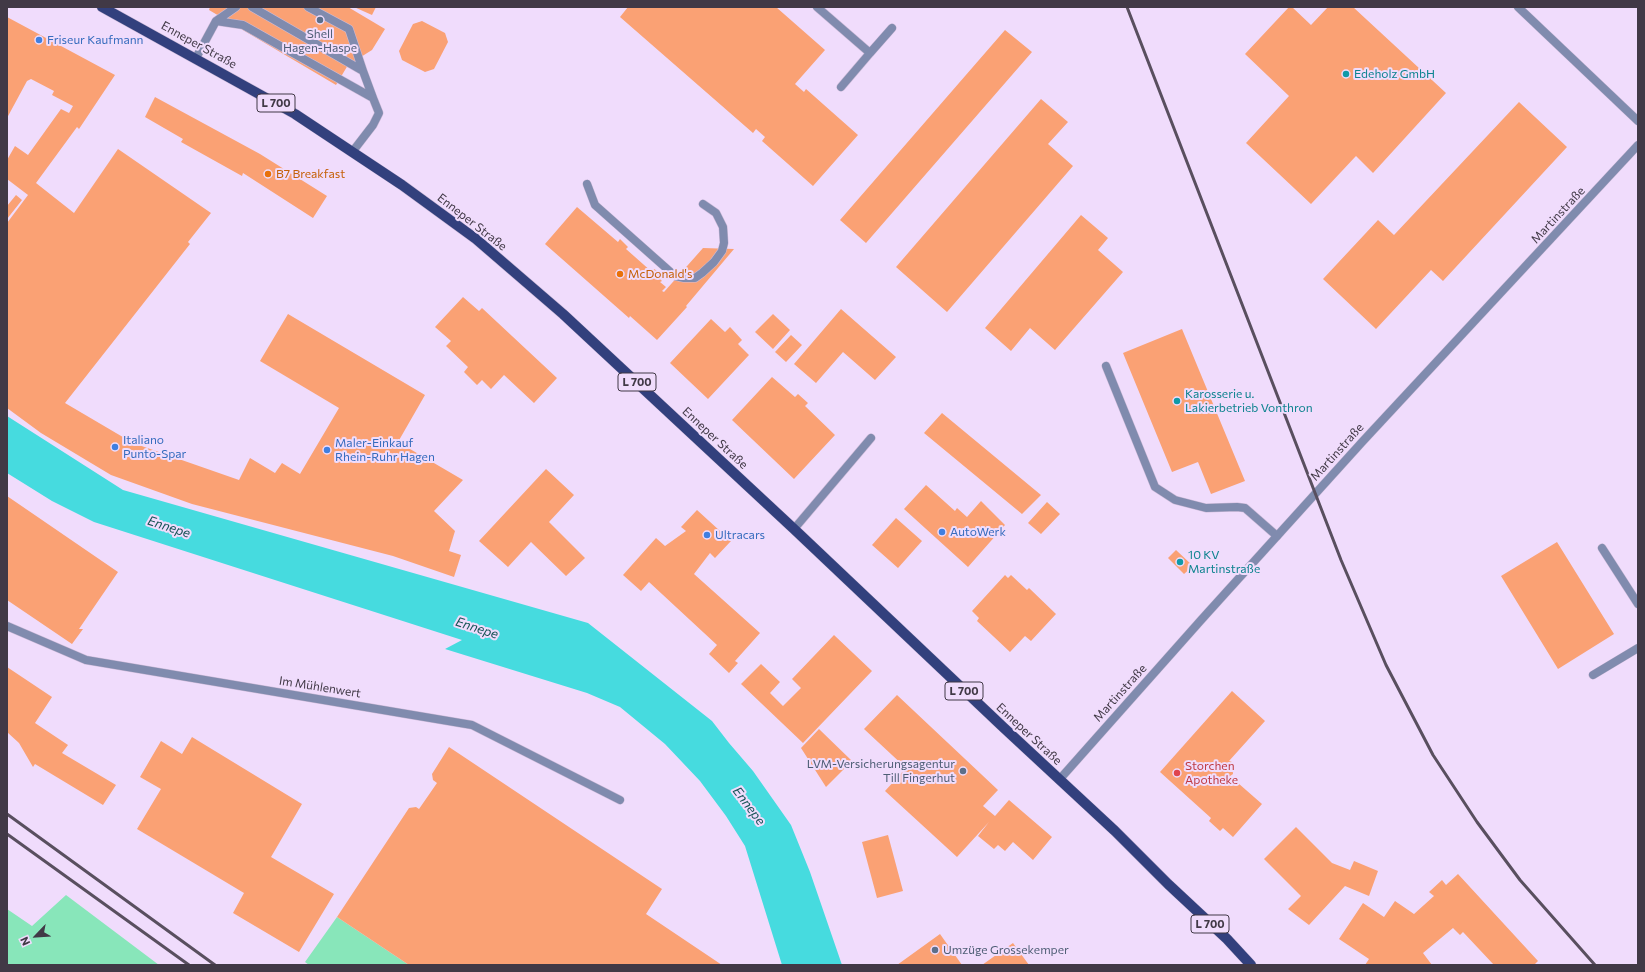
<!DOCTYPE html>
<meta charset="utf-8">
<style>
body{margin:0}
#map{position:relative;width:1645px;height:972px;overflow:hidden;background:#f0dcfc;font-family:Commissioner,sans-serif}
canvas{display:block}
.frame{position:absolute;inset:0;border:8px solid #413946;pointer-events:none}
.north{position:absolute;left:16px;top:916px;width:40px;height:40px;-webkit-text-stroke:3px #f0dcfc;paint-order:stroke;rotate:245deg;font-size:11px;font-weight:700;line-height:16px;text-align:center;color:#413946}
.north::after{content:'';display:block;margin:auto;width:14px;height:18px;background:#413946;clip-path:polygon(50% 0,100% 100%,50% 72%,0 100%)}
</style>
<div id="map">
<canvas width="1645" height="972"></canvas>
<div class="frame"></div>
<div class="north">N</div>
</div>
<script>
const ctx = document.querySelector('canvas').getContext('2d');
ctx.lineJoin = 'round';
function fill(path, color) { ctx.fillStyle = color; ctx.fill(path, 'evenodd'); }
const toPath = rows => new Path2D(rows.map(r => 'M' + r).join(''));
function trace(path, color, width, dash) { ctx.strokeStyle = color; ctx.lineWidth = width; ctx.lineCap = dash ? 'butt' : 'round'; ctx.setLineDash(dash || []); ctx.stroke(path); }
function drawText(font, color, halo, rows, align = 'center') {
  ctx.font = font + ' Commissioner,sans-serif'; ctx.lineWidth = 4; ctx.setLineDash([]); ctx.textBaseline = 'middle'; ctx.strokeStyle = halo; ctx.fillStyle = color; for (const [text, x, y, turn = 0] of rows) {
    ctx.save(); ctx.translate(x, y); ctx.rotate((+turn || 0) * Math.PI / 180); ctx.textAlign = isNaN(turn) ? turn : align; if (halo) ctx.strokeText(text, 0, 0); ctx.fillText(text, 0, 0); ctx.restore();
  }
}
const green = toPath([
 [66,895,159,965,7,965,7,909,32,926],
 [337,917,409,965,309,965,305,962]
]);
const water = toPath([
 [7,416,123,490,588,623,712,721,729,743,753,771,791,825,810,872,842,965,782,965,745,846,726,816,700,781,665,744,620,707,587,693,445,649,462,640,94,522,52,501,7,473]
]);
const building = toPath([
 [210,7,348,7,385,29,372,50,348,65,336,85,209,10],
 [354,7,376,7,372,15],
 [628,7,776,7,825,50,795,84,804,92,806,89,858,135,813,186,762,141,765,137,756,129,753,133,620,17],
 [1289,7,1292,7,1311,25,1328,7,1353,7,1446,93,1373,173,1356,156,1311,204,1246,143,1289,96,1245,54],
 [7,17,115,75,79,129,77,127,36,183,74,213,118,149,211,213,188,242,190,244,65,403,133,443,239,480,250,458,275,473,282,463,300,474,339,408,260,361,288,314,425,395,398,442,463,480,434,511,455,531,449,551,461,555,454,577,393,556,192,504,111,475,41,433,7,408,7,223,28,195,7,179,7,160,15,146,28,155,61,109,69,113,73,106,52,95,54,91,31,79,27,81,7,118],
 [422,21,445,33,448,42,434,69,425,72,402,60,399,51,413,24],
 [1005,30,1032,52,866,243,840,220],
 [155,97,260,154,327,196,313,218,243,173,242,176,181,142,183,139,145,117],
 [1041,99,1068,122,1048,144,1073,166,947,312,896,267],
 [1519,102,1567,147,1443,281,1431,270,1376,329,1323,279,1378,220,1394,235],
 [16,195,22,200,7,219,7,206],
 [577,207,618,242,620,239,628,247,626,249,652,272,654,269,661,273,660,275,662,276,660,279,662,281,660,282,666,287,662,291,664,292,703,248,734,249,686,306,687,307,657,340,630,316,629,318,545,244],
 [1081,215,1108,238,1098,250,1123,272,1055,350,1030,328,1011,351,985,328],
 [463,297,479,311,482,308,557,378,534,403,504,375,491,389,482,380,477,385,464,372,468,367,446,346,451,341,435,327],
 [841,309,896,357,875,380,843,352,816,383,794,364],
 [773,314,790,330,773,349,755,332],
 [711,319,725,332,730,327,731,328,742,340,738,344,749,355,708,399,670,363],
 [1182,329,1245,481,1211,494,1198,462,1172,472,1123,353],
 [791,335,802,345,786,362,775,352],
 [772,377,795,397,798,394,808,403,805,406,835,435,794,479,732,420],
 [942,413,1041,495,1022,514,924,433],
 [546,469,574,495,549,522,585,558,566,576,531,542,508,567,479,541],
 [926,485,955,511,957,508,967,517,981,501,1005,525,968,567,904,509],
 [7,496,118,572,79,629,83,629,72,644,7,600],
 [1047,502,1060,514,1041,534,1028,523],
 [697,510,731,541,715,558,710,553,694,574,760,633,735,661,738,663,729,673,709,654,717,645,649,582,641,591,623,575,656,538,665,546,686,531,681,527],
 [896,518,922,541,898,568,872,545],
 [1557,542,1614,634,1558,669,1501,576],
 [1176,550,1193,566,1184,574,1168,558],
 [1005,575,1008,578,1011,575,1027,590,1029,588,1056,614,1031,641,1025,636,1010,652,977,621,979,618,972,611],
 [834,635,872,671,803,743,741,684,761,664,780,682,770,693,783,706,801,688,792,679],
 [7,667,52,697,35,723,68,745,62,753,116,785,103,805,35,764,33,767,19,743,7,732],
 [1232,691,1265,721,1229,761,1232,762,1233,774,1230,776,1262,804,1233,837,1223,828,1220,831,1209,821,1211,818,1160,772],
 [897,695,998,790,983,806,995,816,1009,800,1052,837,1033,860,1013,842,1005,851,998,845,994,849,978,836,989,822,957,857,885,791,906,768,864,729],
 [819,729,852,761,826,787,801,748],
 [192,737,302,804,271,857,334,894,299,952,233,913,244,893,137,829,161,789,140,777,161,741,182,754],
 [449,747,662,889,646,914,722,965,409,965,337,917,409,808,416,807,419,809,437,783,433,780,432,774],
 [1296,827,1332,863,1350,870,1354,861,1378,871,1369,896,1345,886,1309,925,1288,909,1301,896,1264,859],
 [888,835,903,891,877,898,862,842],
 [1458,874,1538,961,1534,965,1494,965,1463,932,1460,935,1453,928,1423,953,1432,965,1365,965,1369,959,1339,939,1363,903,1384,917,1395,901,1414,914,1434,896,1429,892,1442,880,1446,885],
 [940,934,962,965,897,965],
 [1013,943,1029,965,982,965]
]);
const service = toPath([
 [252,7,363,71,373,98],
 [308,7,349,29,363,71],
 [817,7,870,53,841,87],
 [216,21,236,7],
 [870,53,892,28],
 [196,58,216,21,243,25,373,98,379,113,373,125,353,151],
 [587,184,595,205,675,276,684,278,695,278,702,273,714,262,722,251,724,243,723,227,716,213,703,204],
 [1106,366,1155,487,1175,500,1206,508,1237,507,1245,508,1277,536],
 [794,529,871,438],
 [1602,548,1638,604],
 [1593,675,1638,648]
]);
const minor = toPath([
 [1518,7,1638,121],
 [7,626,86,660,472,725,620,800],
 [1059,780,1202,619,1363,441,1638,145]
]);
const primary = toPath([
 [102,7,295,114,402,185,476,239,563,314,794,529,1003,727,1115,831,1168,884,1227,939,1251,965]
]);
const rail = toPath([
 [1127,7,1341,560,1386,665,1433,755,1477,822,1520,880,1595,965],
 [7,814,215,965],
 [7,834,189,965]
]);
const markers = [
 [320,20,4,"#5c6f8a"],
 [39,40,4,"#3f7fe0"],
 [1346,74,4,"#0f9aa8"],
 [268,174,4,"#e8710a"],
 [620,274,4,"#e8710a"],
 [1177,401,4,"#0f9aa8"],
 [115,447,4,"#3f7fe0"],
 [327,450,4,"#3f7fe0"],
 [942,532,4,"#3f7fe0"],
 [707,535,4,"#3f7fe0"],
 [1180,562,4,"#0f9aa8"],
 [963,771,4,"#5c6f8a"],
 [1177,773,4,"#e0444e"],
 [935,950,4,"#5c6f8a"]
];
const shields = [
 [276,103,38],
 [637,382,38],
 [964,691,38],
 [1210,924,38]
];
const shieldNames = [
 ["L 700",276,103],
 ["L 700",637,382],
 ["L 700",964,691],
 ["L 700",1210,924]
];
const serviceNames = [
 ["Shell",320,34],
 ["Hagen-Haspe",320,48],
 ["LVM-Versicherungsagentur",955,764,"right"],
 ["Till Fingerhut",955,778,"right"],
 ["Umzüge Grossekemper",943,950,"left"]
];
const shopNames = [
 ["Friseur Kaufmann",47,40],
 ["Italiano",123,440],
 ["Punto-Spar",123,454],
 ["Maler-Einkauf",335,443],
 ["Rhein-Ruhr Hagen",335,457],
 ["AutoWerk",950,532],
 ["Ultracars",715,535]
];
const streetNames = [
 ["Enneper Straße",199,45,29],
 ["Martinstraße",1558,215,-47],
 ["Enneper Straße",472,222,38],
 ["Enneper Straße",715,438,43],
 ["Martinstraße",1337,452,-48],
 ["Im Mühlenwert",320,687,9],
 ["Martinstraße",1120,693,-48],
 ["Enneper Straße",1029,734,43]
];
const cultureNames = [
 ["Edeholz GmbH",1354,74],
 ["Karosserie u.",1185,394],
 ["Lakierbetrieb Vonthron",1185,408],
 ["10 KV",1188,555],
 ["Martinstraße",1188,569]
];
const foodNames = [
 ["B7 Breakfast",276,174],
 ["McDonald's",628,274]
];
const healthNames = [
 ["Storchen",1185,766],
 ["Apotheke",1185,780]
];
const waterNames = [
 ["Ennepe",169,527,18],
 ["Ennepe",477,628,18],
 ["Ennepe",749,806,53]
];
fill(green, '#88e6ba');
fill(water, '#46dbdf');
fill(building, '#faa174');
trace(service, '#cdbbd8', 9);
trace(minor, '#cdbbd8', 9);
trace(primary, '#cdbbd8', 11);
trace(service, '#808bae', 8);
trace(minor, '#808bae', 8);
trace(primary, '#32407d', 10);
trace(rail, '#594f5f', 3);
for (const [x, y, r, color] of markers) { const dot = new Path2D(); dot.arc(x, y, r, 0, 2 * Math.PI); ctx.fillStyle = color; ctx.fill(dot); trace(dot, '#f0dcfc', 1.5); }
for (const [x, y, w] of shields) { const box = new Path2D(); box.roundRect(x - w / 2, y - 9, w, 18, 3); ctx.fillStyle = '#f0dcfc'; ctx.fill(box); trace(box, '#413946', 1); }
drawText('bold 11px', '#413946', null, shieldNames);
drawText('12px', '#4e5e75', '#f0dcfc', serviceNames);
drawText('12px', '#366cbe', '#f0dcfc', shopNames, 'left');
drawText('12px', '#413946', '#f0dcfc', streetNames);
drawText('12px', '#0d838f', '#f0dcfc', cultureNames, 'left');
drawText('12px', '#c56008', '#f0dcfc', foodNames, 'left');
drawText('12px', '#be3a42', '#f0dcfc', healthNames, 'left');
drawText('italic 13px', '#165456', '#f0dcfc', waterNames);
</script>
